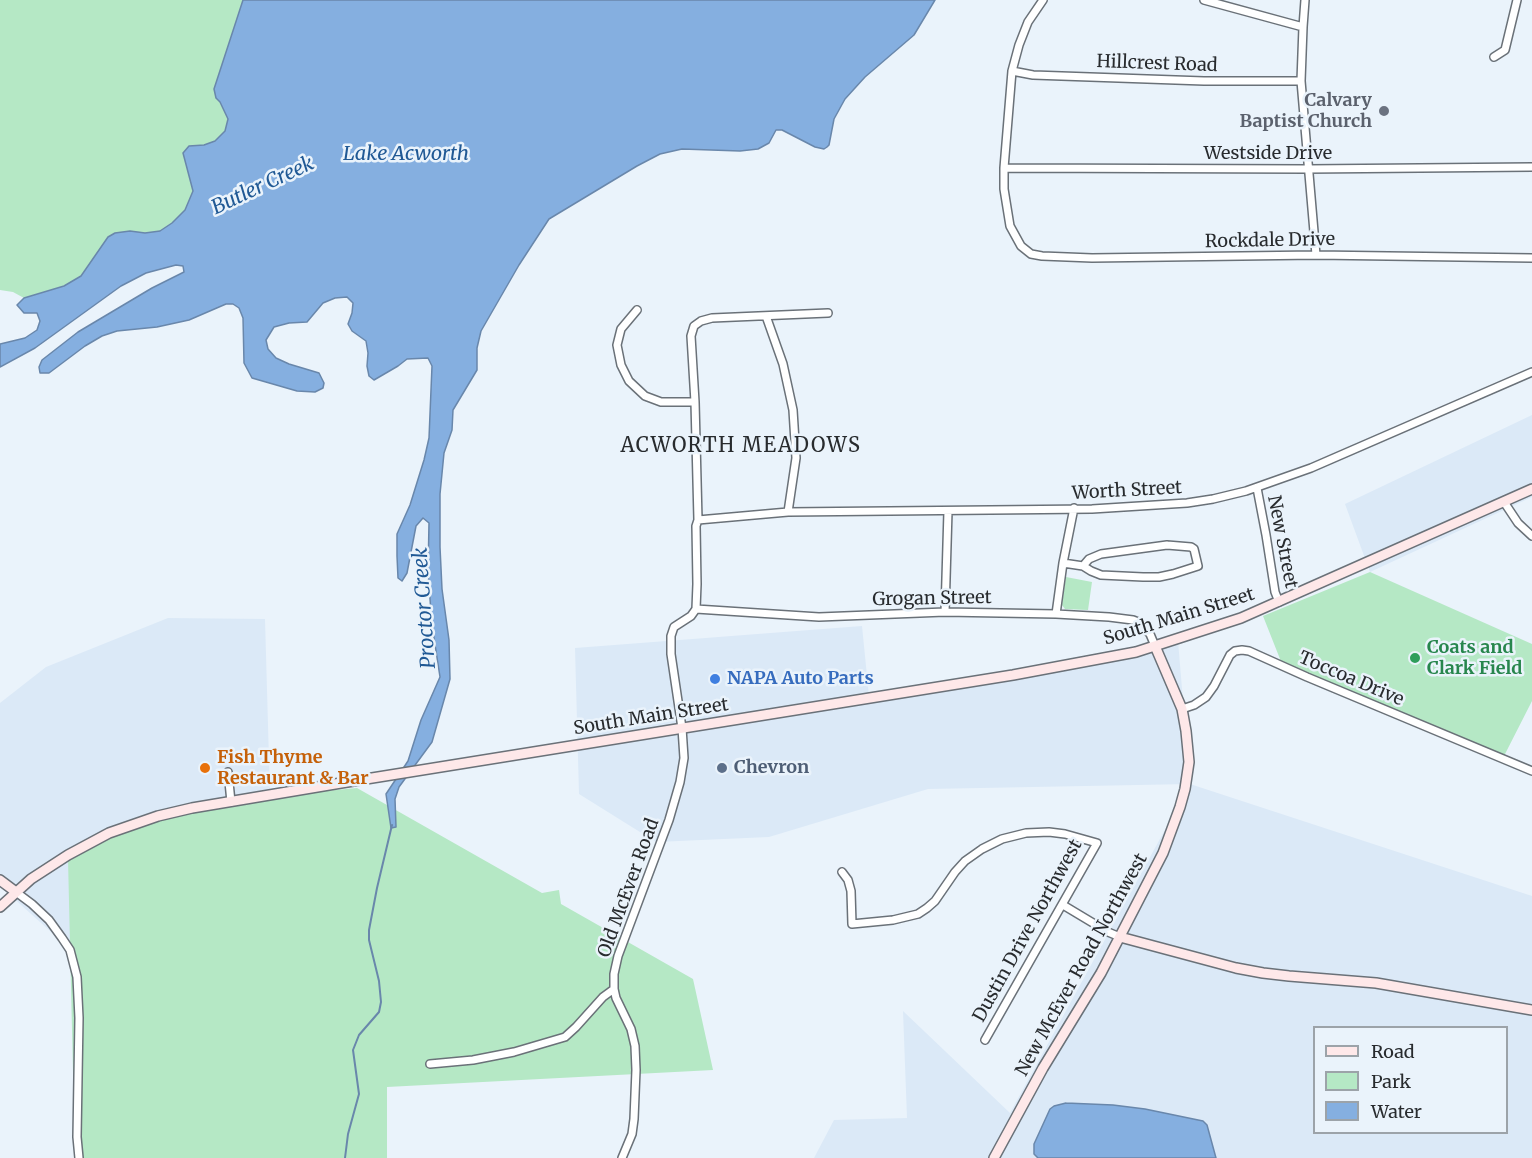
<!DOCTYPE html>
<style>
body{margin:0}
#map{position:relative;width:1532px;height:1158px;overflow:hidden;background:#eaf3fb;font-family:Merriweather,serif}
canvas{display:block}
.legend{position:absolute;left:1313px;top:1026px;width:195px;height:108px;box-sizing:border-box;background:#eaf3fb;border:2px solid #9ca3a9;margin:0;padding:8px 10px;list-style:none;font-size:18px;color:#282b2e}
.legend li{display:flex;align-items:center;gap:12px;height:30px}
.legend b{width:30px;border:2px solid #9ca3a9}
</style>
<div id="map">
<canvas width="1532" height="1158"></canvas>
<ul class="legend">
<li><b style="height:8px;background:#fee8e9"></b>Road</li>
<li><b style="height:16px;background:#b5e8c5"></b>Park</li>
<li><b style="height:16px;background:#85afe0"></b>Water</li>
</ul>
</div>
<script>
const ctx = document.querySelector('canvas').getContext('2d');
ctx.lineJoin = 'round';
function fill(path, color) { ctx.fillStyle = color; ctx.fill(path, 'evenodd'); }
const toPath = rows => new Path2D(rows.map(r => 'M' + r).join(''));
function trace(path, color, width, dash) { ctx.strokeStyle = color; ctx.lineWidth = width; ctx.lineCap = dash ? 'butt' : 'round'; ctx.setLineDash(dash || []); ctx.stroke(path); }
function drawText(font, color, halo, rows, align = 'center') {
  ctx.font = font + ' Merriweather,serif'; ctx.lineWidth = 5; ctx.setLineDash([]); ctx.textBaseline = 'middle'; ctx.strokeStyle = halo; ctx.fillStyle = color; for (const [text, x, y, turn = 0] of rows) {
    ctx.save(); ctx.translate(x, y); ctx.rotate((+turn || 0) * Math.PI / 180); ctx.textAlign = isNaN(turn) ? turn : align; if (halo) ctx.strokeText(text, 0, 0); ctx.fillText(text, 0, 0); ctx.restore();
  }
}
const built = toPath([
 [1532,415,1532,497,1370,572,1345,504],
 [168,618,265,619,270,796,70,949,0,886,0,703,46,667],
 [862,626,869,696,1178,641,1190,784,1532,896,1532,1158,814,1158,834,1120,907,1118,903,1011,1010,1113,1190,784,928,789,769,837,656,842,579,794,575,648],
 [1314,1028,1506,1028,1506,1132,1314,1132]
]);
const green = toPath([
 [0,0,243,0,230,42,216,98,220,102,228,119,225,131,215,141,204,145,189,146,190,178,193,191,185,210,172,224,160,231,145,233,130,231,115,233,109,237,81,276,64,286,24,298,13,292,0,290],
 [1370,572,1532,644,1532,701,1504,756,1282,664,1263,616],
 [1066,577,1092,582,1088,610,1065,609,1062,605],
 [357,788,542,893,559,890,561,904,693,979,713,1070,387,1087,387,1158,75,1158,68,859,123,826,250,798]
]);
const water = toPath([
 [243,0,935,0,914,35,865,77,845,99,834,119,829,145,827,147,824,149,815,147,782,130,776,130,769,143,758,149,740,151,682,149,660,154,637,166,549,219,519,265,481,331,477,348,477,370,453,410,452,430,444,453,440,494,440,547,442,589,449,640,450,679,432,742,399,787,395,799,396,827,391,828,386,794,408,761,421,720,440,677,432,625,428,573,429,523,423,518,416,526,407,573,402,581,398,578,397,556,397,534,410,505,424,460,429,438,432,366,428,358,407,359,398,366,374,380,369,376,367,366,368,353,366,341,352,331,348,324,352,313,353,303,347,297,335,298,323,303,307,322,289,323,274,327,266,340,268,349,276,358,289,364,319,373,324,383,323,388,315,392,297,391,252,378,244,363,243,318,239,308,233,304,226,304,189,320,157,327,117,331,102,336,85,346,49,373,40,373,39,367,42,360,78,332,152,288,184,272,183,266,176,265,146,273,121,286,35,348,0,367,0,344,25,338,37,330,40,321,37,313,24,313,17,305,24,298,64,286,81,276,108,237,115,233,130,231,145,233,160,231,172,223,185,210,193,191,183,153,189,146,204,145,215,141,225,131,228,119,220,102,216,98,214,89,243,0],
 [1066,1103,1113,1105,1145,1109,1203,1121,1207,1125,1216,1158,1038,1158,1034,1154,1034,1144,1050,1109,1054,1106,1066,1103]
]);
const stream = toPath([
 [345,1158,348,1134,359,1094,353,1050,359,1035,379,1012,381,1002,379,981,369,940,369,930,377,888,392,825]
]);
const street = toPath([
 [1043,0,1028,22,1019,45,1012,71,1004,168,1004,189,1010,226,1021,246,1031,254,1042,256,1092,258,1316,255,1532,258],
 [1204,0,1303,27],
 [1305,0,1303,27,1301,81,1316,255],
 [1494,57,1505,50,1517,0],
 [1012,71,1033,75,1204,81,1301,81],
 [1004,168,1308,169,1532,167],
 [637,310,621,329,617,345,621,365,629,381,645,396,661,402,695,402],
 [766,316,783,364,793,410,796,458,788,512],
 [1257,488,1266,535,1275,592,1279,602],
 [1504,502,1518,523,1532,536],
 [698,520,788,512,1092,509,1187,503,1213,499,1246,491,1311,468,1532,372],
 [1167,545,1191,547,1194,549,1198,566,1173,574,1159,577,1143,577,1101,575,1091,571,1083,566,1089,559,1101,554,1167,545],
 [1063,563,1083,566],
 [696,609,819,617,945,612,1056,614,1109,617,1133,620,1138,622,1150,634,1155,646],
 [945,612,948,511],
 [1056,614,1063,563,1074,508],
 [1182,709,1194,705,1206,697,1214,686,1230,655,1235,651,1242,650,1249,651,1307,677,1532,771],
 [228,772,231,802],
 [842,872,848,880,851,891,852,924,893,920,918,914,927,908,935,901,955,872,965,861,982,849,1002,839,1026,833,1049,832,1065,834,1097,843,985,1040],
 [16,892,32,904,49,920,62,938,70,950,77,977,79,1018,77,1137,79,1158],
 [1063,905,1108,932,1120,937],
 [430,1064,473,1060,514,1052,565,1037,576,1027,603,997,614,989],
 [622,1158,632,1134,634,1119,636,1070,635,1046,631,1029,616,998,614,989,614,974,618,956,669,820,680,782,684,758,682,728,671,654,671,636,674,627,691,616,696,609,697,584,696,526,698,520,695,402,691,336,694,326,701,321,712,318,828,313]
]);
const secondary = toPath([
 [0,880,16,892],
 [0,907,31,879,68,855,109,833,158,816,192,808,341,783,1013,675,1136,652,1241,618,1532,489],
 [1120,937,1236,968,1263,973,1289,976,1376,983,1532,1010],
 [994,1158,1043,1068,1101,973,1163,853,1180,807,1185,789,1189,762,1186,731,1182,709,1155,646]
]);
const markers = [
 [1384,111,6,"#6b7280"],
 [1415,658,6,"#2e9e5b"],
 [715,679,6,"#3f7fe0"],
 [205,768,6,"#e8710a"],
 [722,768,6,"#5c6f8a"]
];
const streetNames = [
 ["Hillcrest Road",1157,64,2],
 ["Westside Drive",1268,154],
 ["Rockdale Drive",1270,241,-1],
 ["Worth Street",1127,491,-3],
 ["New Street",1282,542,79],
 ["Grogan Street",932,599,-1],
 ["South Main Street",1179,617,-17],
 ["Toccoa Drive",1351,679,23],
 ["South Main Street",651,717,-9],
 ["Old McEver Road",629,888,-70],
 ["Dustin Drive Northwest",1028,931,-61],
 ["New McEver Road Northwest",1082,965,-61]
];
const worshipNames = [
 ["Calvary",1372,101],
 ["Baptist Church",1372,122]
];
const leisureNames = [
 ["Coats and",1427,648],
 ["Clark Field",1427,669]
];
const shopNames = [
 ["NAPA Auto Parts",727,679]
];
const foodNames = [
 ["Fish Thyme",217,758],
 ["Restaurant & Bar",217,779]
];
const serviceNames = [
 ["Chevron",734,768]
];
const waterNames = [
 ["Lake Acworth",406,154],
 ["Butler Creek",263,186,-25],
 ["Proctor Creek",425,608,-94]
];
const neighbourhoodNames = [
 ["ACWORTH MEADOWS",741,446]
];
fill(built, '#dbe9f7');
fill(green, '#b5e8c5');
fill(water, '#85afe0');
trace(water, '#6987ab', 1.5);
trace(stream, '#6987ab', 2);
trace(street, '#6a7178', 10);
trace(secondary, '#6a7178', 12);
trace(street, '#fff', 7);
trace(secondary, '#fee8e9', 9);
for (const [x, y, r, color] of markers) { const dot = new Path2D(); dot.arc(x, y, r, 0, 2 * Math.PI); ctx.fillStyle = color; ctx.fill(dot); trace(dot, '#eaf3fb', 2); }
drawText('18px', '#282b2e', '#eaf3fb', streetNames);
drawText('bold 18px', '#5b616d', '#eaf3fb', worshipNames, 'right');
drawText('bold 18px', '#27864d', '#eaf3fb', leisureNames, 'left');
drawText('bold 18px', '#366cbe', '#eaf3fb', shopNames, 'left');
drawText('bold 18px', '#c56008', '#eaf3fb', foodNames, 'left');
drawText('bold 18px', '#4e5e75', '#eaf3fb', serviceNames, 'left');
drawText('italic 20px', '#205995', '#eaf3fb', waterNames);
ctx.letterSpacing = '1.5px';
drawText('20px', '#282b2e', '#eaf3fb', neighbourhoodNames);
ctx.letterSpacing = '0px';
</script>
